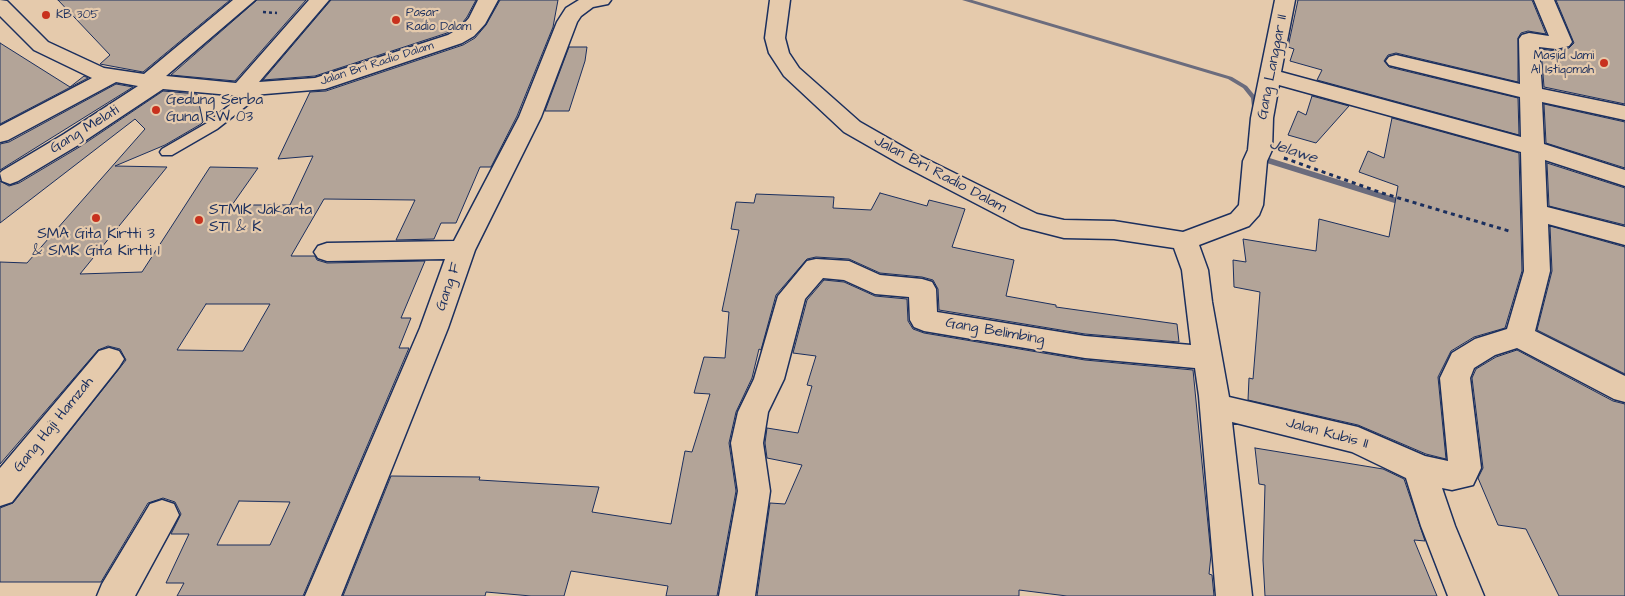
<!DOCTYPE html>
<style>
body{margin:0}
canvas{display:block;background:#e5caac}
</style>
<canvas width="1625" height="596"></canvas>
<script>
const ctx = document.querySelector('canvas').getContext('2d');
ctx.lineJoin = 'round';
const toPath = rows => new Path2D(rows.map(r => 'M' + r).join(''));
function fill(path, color) { ctx.fillStyle = color; ctx.fill(path, 'evenodd'); }
function trace(path, color, width, dash) { ctx.strokeStyle = color; ctx.lineWidth = width; ctx.lineCap = dash ? 'butt' : 'round'; ctx.setLineDash(dash || []); ctx.stroke(path); }
function drawText(font, color, halo, rows, align = 'center') {
  ctx.font = font + ' "Architects Daughter",sans-serif'; ctx.lineWidth = 4.5; ctx.setLineDash([]); ctx.textBaseline = 'middle'; ctx.strokeStyle = halo; ctx.fillStyle = color; for (const [text, x, y, turn = 0] of rows) {
    ctx.save(); ctx.translate(x, y); ctx.rotate((+turn || 0) * Math.PI / 180); ctx.textAlign = isNaN(turn) ? turn : align; if (halo) ctx.strokeText(text, 0, 0); ctx.fillText(text, 0, 0); ctx.restore();
  }
}
const stream = toPath([
 [962,0,972,0,1232,77,1247,86,1256,97,1260,113,1259,115,1253,115,1251,98,1243,88,1228,79,962,0],
 [1254,155,1260,155,1410,202,1411,204,1410,206,1404,206,1254,159,1253,157,1254,155]
]);
const building = toPath([
 [58,0,230,0,143,72,100,64,110,55,58,0],
 [257,0,306,0,235,81,171,75,257,0],
 [331,0,476,0,467,17,459,27,447,33,315,76,263,80,331,0],
 [500,0,558,0,553,27,517,116,491,167,480,167,456,223,441,223,434,239,396,240,415,200,324,199,291,256,315,256,317,260,327,263,425,261,401,318,411,318,399,348,409,348,303,596,177,596,184,583,166,583,189,534,171,534,181,514,175,502,163,498,148,503,101,582,0,582,0,508,13,503,126,360,120,349,108,346,98,350,0,464,0,262,27,263,145,129,135,119,0,223,0,181,9,186,19,183,81,146,163,91,197,94,203,122,201,124,165,145,115,166,167,167,80,274,142,272,210,167,258,168,232,205,290,205,313,156,278,159,310,92,326,91,463,45,475,38,486,25,500,0],
 [206,304,270,304,243,351,177,350,206,304],
 [239,501,290,502,270,545,217,545,239,501],
 [1298,0,1532,0,1546,34,1528,31,1521,33,1518,38,1518,82,1396,53,1388,55,1384,61,1389,67,1518,98,1519,135,1317,80,1322,70,1290,61,1294,49,1288,47,1298,0],
 [1556,0,1625,0,1625,104,1544,87,1541,49,1556,51,1569,48,1574,43,1556,0],
 [0,43,70,87,84,76,88,78,0,124,0,43],
 [569,47,587,47,585,61,569,111,545,111,569,47],
 [116,84,133,87,0,170,0,144,9,142,116,84],
 [1312,96,1349,106,1316,143,1288,135,1298,111,1306,115,1312,96],
 [1544,104,1625,122,1625,168,1546,143,1544,104],
 [1392,118,1519,153,1522,271,1505,328,1474,337,1451,351,1438,377,1446,459,1426,454,1358,425,1248,400,1249,378,1253,379,1260,292,1234,287,1233,260,1246,262,1243,239,1316,251,1319,219,1389,237,1398,186,1359,172,1368,151,1384,158,1392,118],
 [1547,163,1625,188,1625,225,1549,206,1547,163],
 [880,193,927,206,929,200,965,209,952,247,1014,260,1006,296,1056,305,1056,307,1177,324,1179,342,1085,334,939,310,938,289,933,280,922,277,880,273,849,259,816,257,807,259,776,295,761,350,759,349,752,378,736,412,729,443,736,491,717,596,666,596,668,586,571,571,564,596,531,596,486,592,485,596,343,596,391,476,480,477,479,480,599,487,592,512,671,524,685,451,692,452,710,394,694,393,704,357,725,358,729,312,722,311,739,230,731,229,736,202,754,203,756,194,834,197,833,208,871,210,880,193],
 [1550,226,1625,247,1625,374,1537,330,1552,271,1550,226],
 [824,280,844,282,875,296,907,299,908,321,913,329,924,333,1085,360,1193,370,1211,555,1209,574,1212,575,1214,596,1067,596,1019,590,1019,596,757,596,770,503,785,504,802,465,767,458,765,443,767,428,798,433,812,386,807,385,816,356,793,353,807,300,824,280],
 [1517,350,1613,401,1625,404,1625,596,1559,596,1526,529,1498,525,1478,478,1483,468,1472,378,1476,369,1496,357,1517,350],
 [1255,448,1383,469,1404,479,1425,541,1414,540,1437,596,1265,596,1263,560,1265,485,1259,484,1255,448]
]);
const pathFar1 = toPath([
 [263,12,277,13],
 [1284,158,1287,159]
]);
const path = toPath([
 [1284,158,1382,193,1509,231]
]);
const service = toPath([
 [259,85,266,89,264,92,217,129,172,155,162,155,160,152,162,149,207,123,254,86,259,85]
]);
const minor = toPath([
 [0,0,7,1,48,42,104,68,144,74,233,0,255,0,166,76,236,83,309,0,329,0,259,82,315,78,448,35,460,28,469,18,478,0,498,0,485,24,474,36,462,43,325,89,241,96,163,89,80,144,18,181,10,184,2,181,0,173,2,171,64,134,138,86,116,82,8,140,0,142,0,126,92,78,34,50,0,16,0,0],
 [579,0,611,0,608,4,593,7,581,16,577,22,541,117,475,250,448,328,341,596,305,596,420,328,445,259,327,261,318,258,314,252,318,246,327,243,454,241,519,117,557,22,566,8,579,0],
 [770,0,790,0,785,38,789,53,799,68,860,122,916,154,1037,214,1064,220,1114,221,1183,232,1231,214,1239,205,1243,161,1248,150,1251,118,1275,0,1295,0,1281,72,1521,137,1520,97,1389,65,1386,61,1389,57,1396,55,1520,84,1519,39,1522,35,1529,33,1549,36,1534,0,1554,0,1572,42,1569,46,1556,49,1539,47,1542,89,1625,106,1625,120,1542,102,1544,144,1625,170,1625,186,1545,160,1547,207,1625,227,1625,245,1548,224,1550,271,1535,331,1625,376,1625,402,1614,399,1517,348,1495,355,1474,368,1470,378,1481,468,1473,485,1452,490,1442,488,1455,526,1484,596,1448,596,1421,526,1406,478,1352,452,1232,422,1252,596,1216,596,1199,396,1195,368,1085,358,924,331,914,327,910,320,909,297,875,294,844,280,823,278,805,299,784,379,768,412,763,443,770,491,755,596,719,596,738,491,731,443,738,412,754,379,778,296,807,261,816,259,849,261,880,275,922,279,932,282,936,289,937,312,1085,336,1191,345,1182,270,1174,248,1114,239,1064,238,1021,227,900,164,844,132,784,76,769,53,765,38,770,0],
 [1279,85,1521,152,1524,271,1507,329,1475,339,1452,353,1440,378,1448,461,1425,456,1358,427,1229,397,1212,302,1208,270,1199,245,1249,226,1259,215,1263,205,1267,161,1272,150,1273,118,1279,85],
 [109,348,119,351,124,359,119,367,12,502,0,506,0,468,99,351,109,348],
 [162,500,174,504,179,515,135,596,97,596,102,584,150,504,162,500]
]);
const markers = [
 [46,15,5,"#c8321e"],
 [396,20,5,"#c8321e"],
 [1604,63,5,"#c8321e"],
 [156,110,5,"#c8321e"],
 [96,218,5,"#c8321e"],
 [199,220,5,"#c8321e"]
];
const farPoinames = [
 ["Pasar",406,13],
 ["Radio Dalam",406,27],
 ["KB 305",56,15],
 ["Masjid Jami",1594,56,"right"],
 ["Al Istiqomah",1594,70,"right"]
];
const farStreetnames = [
 ["Jalan Bri Radio Dalam",377,64,-18]
];
const streetNames = [
 ["Gang Langgar II",1273,67,-79],
 ["Gang Melati",85,130,-32],
 ["Jalan Bri Radio Dalam",940,175,28],
 ["Gang F",449,287,-71],
 ["Gang Belimbing",995,332,10],
 ["Gang Haji Hamzah",54,425,-51],
 ["Jalan Kubis II",1327,434,15]
];
const poiNames = [
 ["Gedung Serba",166,101],
 ["Guna RW 03",166,118],
 ["STMIK Jakarta",209,211],
 ["STI & K",209,228],
 ["SMA Gita Kirtti 3",96,235,"center"],
 ["& SMK Gita Kirtti 1",96,252,"center"]
];
const waterNames = [
 ["Jelawe",1293,152,18]
];
fill(stream, '#6b6c7d');
fill(building, '#b3a498');
trace(building, '#1b2f5e', 1);
trace(service, '#1b2f5e', 3);
trace(minor, '#1b2f5e', 3);
trace(pathFar1, '#1b2f5e', 2.5, [3, 3]);
trace(path, '#1b2f5e', 3, [4, 4]);
fill(service, '#e5caac');
fill(minor, '#e5caac');
for (const [x, y, r, color] of markers) { const dot = new Path2D(); dot.arc(x, y, r, 0, 2 * Math.PI); ctx.fillStyle = color; ctx.fill(dot); trace(dot, '#e5caac', 2); }
drawText('12px', '#1b2f5e', '#e5caac', farPoinames, 'left');
drawText('12px', '#1b2f5e', '#e5caac', farStreetnames);
drawText('15px', '#1b2f5e', '#e5caac', streetNames);
drawText('15px', '#1b2f5e', '#e5caac', poiNames, 'left');
drawText('italic 16px', '#2f3e66', '#e5caac', waterNames);
</script>
